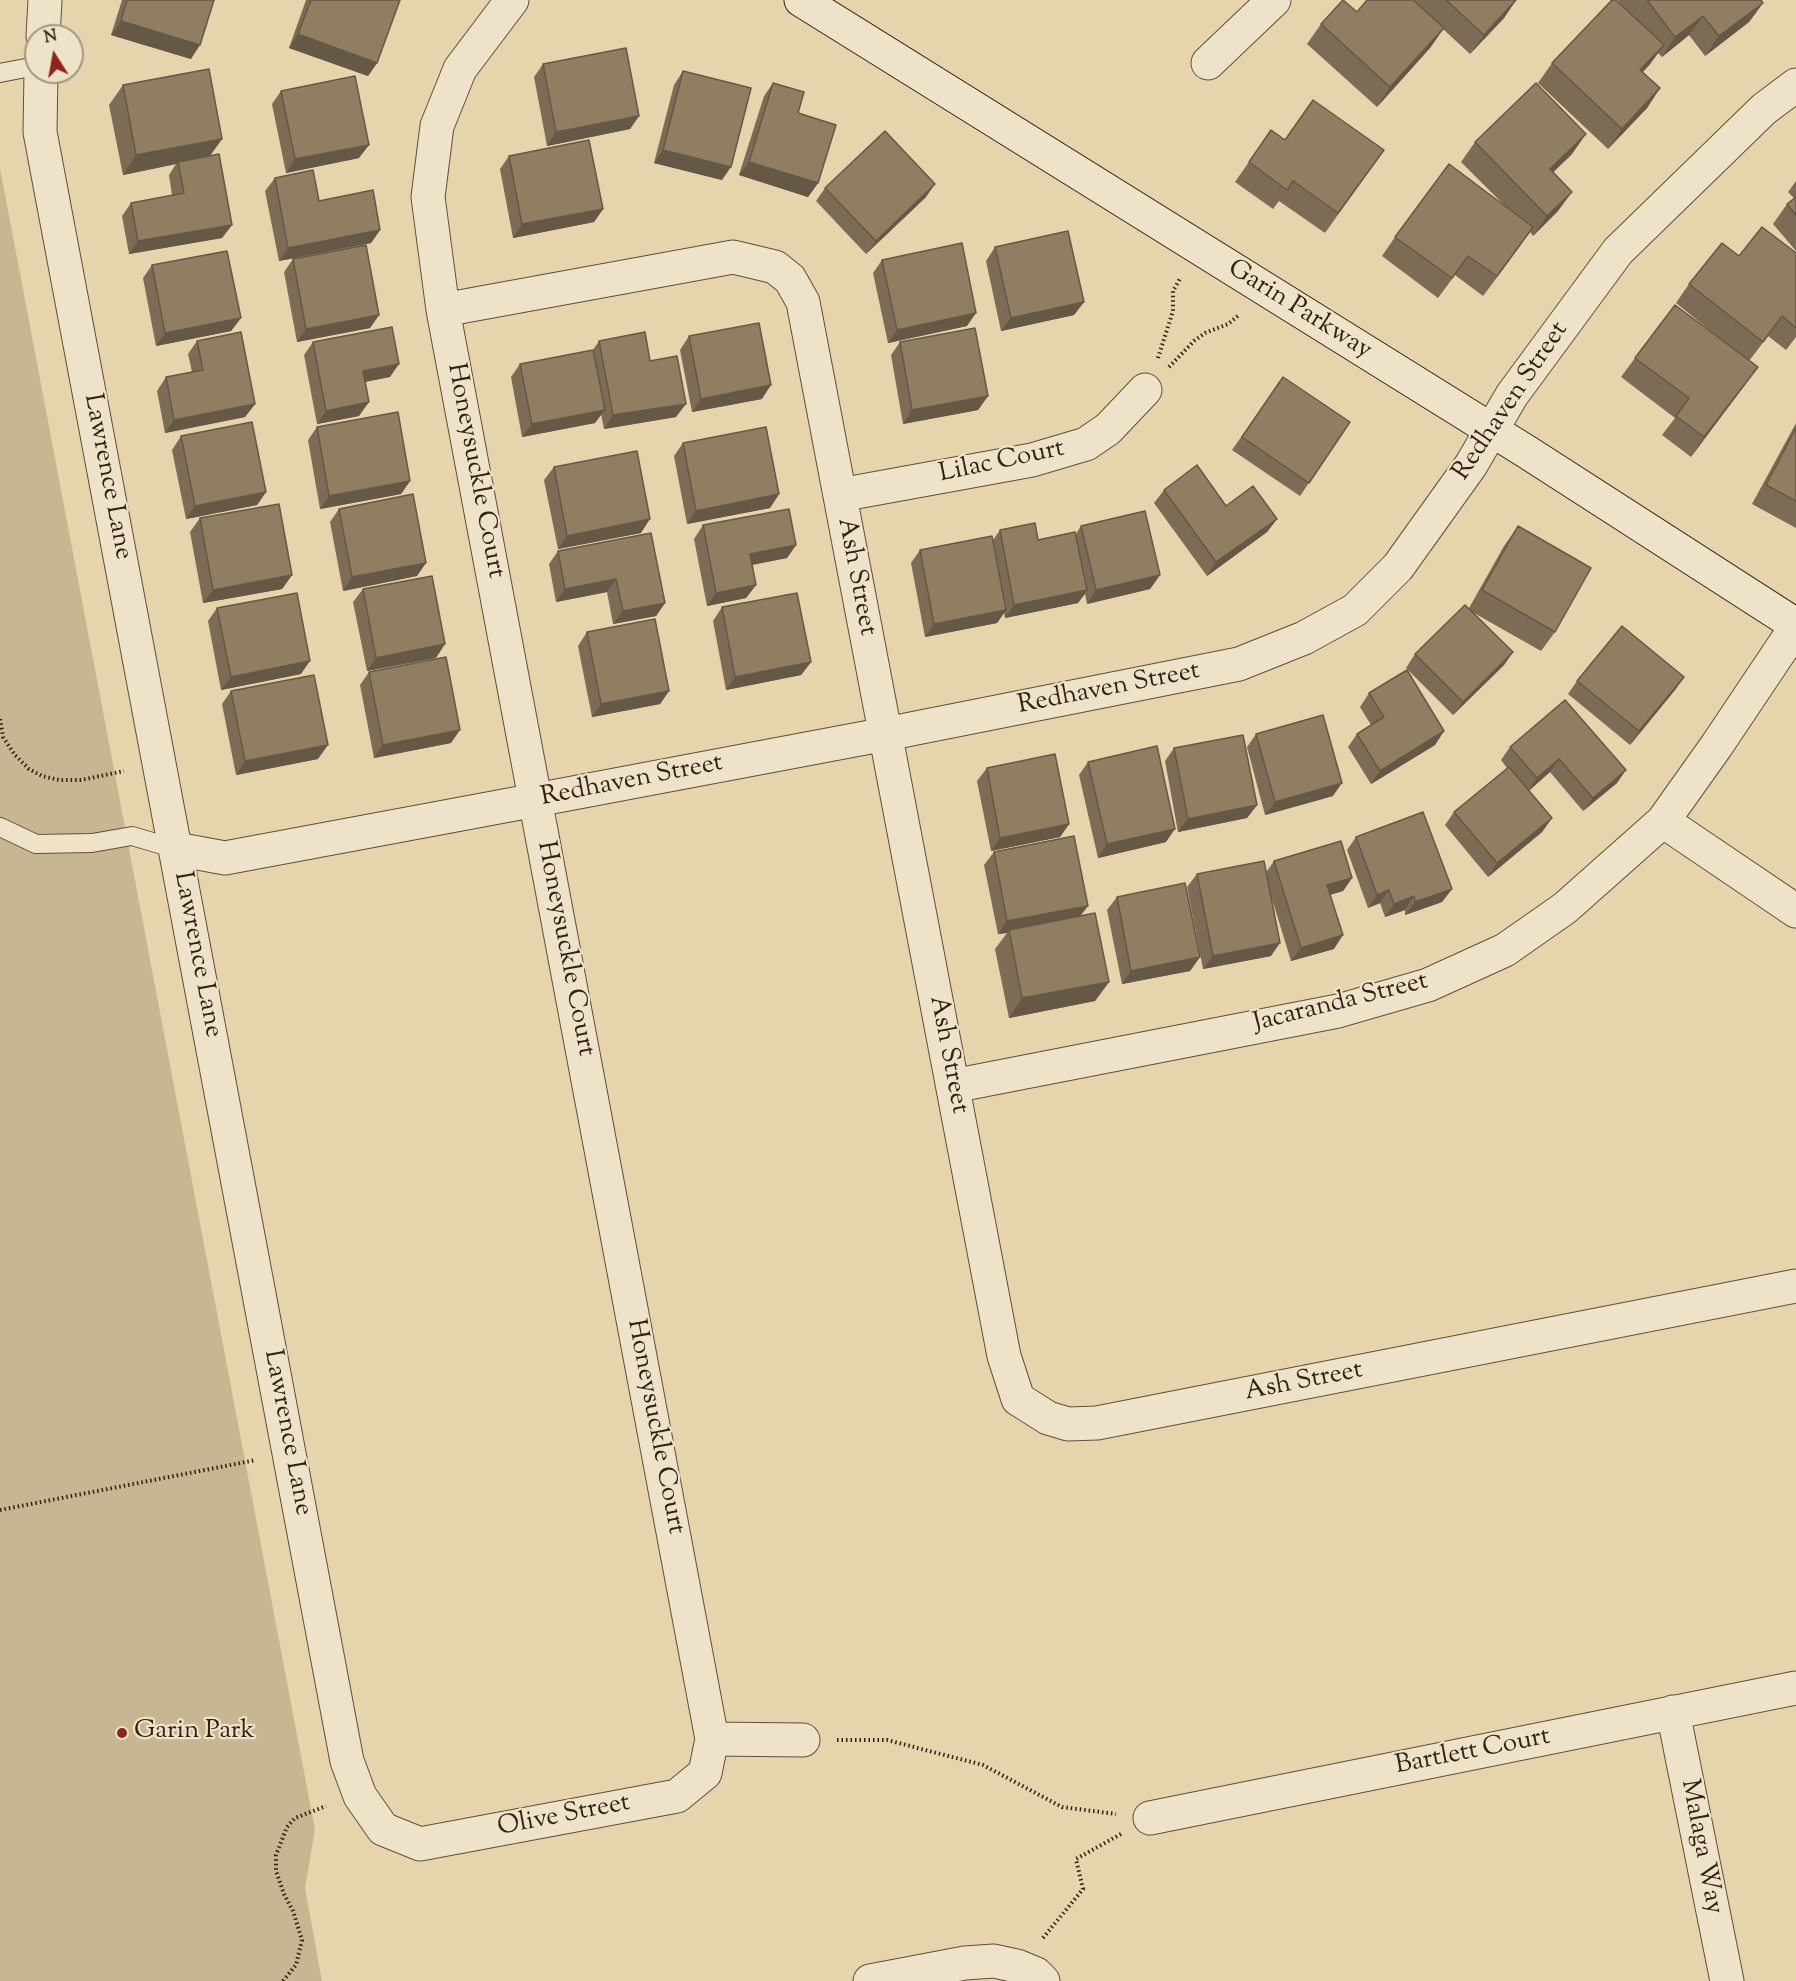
<!DOCTYPE html>
<style>
body{margin:0}
#map{position:relative;width:1796px;height:1981px;overflow:hidden;background:#e5d4ac;font-family:"Sorts Mill Goudy",serif}
canvas{display:block}
.north{position:absolute;left:24px;top:24px;width:60px;height:60px;box-sizing:border-box;background:#eee3c9;border:2px solid #a49581;border-radius:50%;rotate:349deg;font-size:16px;font-weight:700;line-height:24px;text-align:center;color:#342114}
.north::after{content:'';display:block;margin:auto;width:21px;height:27px;background:#8f2418;clip-path:polygon(50% 0,100% 100%,50% 72%,0 100%)}
</style>
<div id="map">
<canvas width="1796" height="1981"></canvas>
<div class="north">N</div>
</div>
<script>
const ctx = document.querySelector('canvas').getContext('2d');
ctx.lineJoin = 'round';
function fill(path, color) { ctx.fillStyle = color; ctx.fill(path, 'evenodd'); }
const toPath = rows => new Path2D(rows.map(r => 'M' + r).join(''));
function trace(path, color, width, dash) { ctx.strokeStyle = color; ctx.lineWidth = width; ctx.lineCap = dash ? 'butt' : 'round'; ctx.setLineDash(dash || []); ctx.stroke(path); }
function drawText(font, color, halo, rows, align = 'center') {
  ctx.font = font + ' "Sorts Mill Goudy",serif'; ctx.lineWidth = 4.5; ctx.setLineDash([]); ctx.textBaseline = 'middle'; ctx.strokeStyle = halo; ctx.fillStyle = color; for (const [text, x, y, turn = 0] of rows) {
    ctx.save(); ctx.translate(x, y); ctx.rotate((+turn || 0) * Math.PI / 180); ctx.textAlign = isNaN(turn) ? turn : align; if (halo) ctx.strokeText(text, 0, 0); ctx.fillText(text, 0, 0); ctx.restore();
  }
}
const green = toPath([
 [0,168,315,1830,305,1888,322,1981,0,1981]
]);
const path = toPath([
 [1158,358,1173,311,1173,291,1181,277],
 [1169,367,1194,341,1205,333,1228,324,1239,315],
 [0,719,3,737,15,755,29,769,42,776,59,780,81,780,124,771],
 [0,1510,256,1460],
 [837,1740,887,1740,983,1765,1062,1807,1116,1814],
 [1043,1938,1083,1889,1076,1859,1121,1834],
 [283,1981,296,1965,302,1940,293,1911,284,1894,276,1871,276,1855,287,1827,295,1818,326,1806]
]);
const lane = toPath([
 [0,73,36,66],
 [0,827,36,844,92,843,132,836,176,849]
]);
const street = toPath([
 [43,36,45,0],
 [1208,63,1274,0],
 [41,72,40,132,347,1761,360,1796,383,1829,420,1844,677,1796,705,1773,712,1739,443,310,428,197,437,126,460,69,512,0],
 [443,310,733,257,775,267,790,279,803,302,1004,1356,1018,1399,1048,1418,1068,1424,1097,1423,1796,1286],
 [840,495,1032,460,1086,444,1108,429,1145,390],
 [1663,821,1796,911],
 [176,849,225,858,536,800,886,734,1239,664,1304,638,1355,610,1398,567,1471,465,1512,395,1618,251,1764,109,1796,85],
 [953,1086,1338,1011,1428,985,1505,950,1565,908,1663,821,1717,745,1796,627],
 [1673,1712,1727,1981],
 [712,1739,803,1740],
 [1150,1818,1796,1688],
 [870,1981,965,1963,994,1961,1017,1966,1036,1974,1043,1981]
]);
const secondary = toPath([
 [801,0,1527,452,1796,625]
]);
const wall = toPath([
 [122,0,214,0,191,59,111,35],
 [306,0,400,0,377,63,368,76,289,48],
 [1367,0,1516,0,1504,18,1470,54,1443,29,1430,48,1377,107,1307,44,1321,24,1357,12],
 [1618,0,1761,0,1763,3,1749,22,1705,56,1689,35,1662,57,1658,53,1650,64,1643,72,1660,88,1647,108,1608,149,1538,83,1552,63,1623,7],
 [543,64,639,116,630,129,547,146,534,77],
 [683,71,722,180,654,163,674,85],
 [773,83,798,113,818,183,808,197,739,175,764,96],
 [123,85,222,139,210,156,232,225,222,238,129,254,122,216,131,203,172,195,169,175,176,164,123,175,109,105],
 [281,91,359,158,286,173,272,104],
 [1271,130,1285,140,1384,150,1325,233,1279,201,1273,209,1235,182],
 [1475,142,1572,154,1553,172,1558,211,1533,236,1530,232,1483,296,1455,275,1438,298,1382,256,1395,237,1503,204,1461,162],
 [509,156,603,209,594,222,513,238,500,169],
 [275,178,319,201,380,230,371,243,279,261,265,191],
 [1796,181,1796,251,1773,224,1787,204,1794,198,1788,192],
 [825,188,926,197,866,254,816,201],
 [995,247,1084,302,1074,315,1001,331,986,261],
 [1796,253,1796,337,1786,350,1768,336,1749,361,1744,386,1691,457,1662,435,1675,418,1621,377,1635,358,1723,341,1676,303,1689,284,1739,256],
 [293,259,379,315,370,328,297,342,284,272],
 [882,260,967,326,888,343,873,273],
 [152,265,241,318,231,331,156,346,143,278],
 [689,336,762,399,692,412,680,350],
 [197,341,255,404,245,417,165,433,157,391,166,377,192,372,188,354],
 [599,341,650,361,676,417,604,429,601,414,595,423,522,437,511,377,520,364,593,350],
 [313,342,390,377,365,382,359,416,317,424,304,355],
 [900,342,988,396,978,410,903,424,891,355],
 [1283,377,1350,422,1300,496,1232,450],
 [1796,423,1796,528,1752,504],
 [317,427,410,481,401,494,320,509,308,440],
 [181,436,266,492,257,505,186,519,172,450],
 [683,443,779,494,770,508,687,524,674,456],
 [554,467,641,533,558,549,544,480],
 [1164,490,1226,506,1277,519,1267,532,1207,576,1154,503],
 [339,509,417,576,343,591,330,522],
 [200,518,292,575,282,589,203,603,190,532],
 [703,525,796,545,787,558,752,565,756,585,746,598,707,606,694,539],
 [1081,526,1160,575,1150,589,1087,604,1085,594,1078,603,1005,618,1004,613,997,623,925,637,911,563,920,550,993,540,1000,530,1038,540,1076,534],
 [1518,526,1555,632,1541,651,1474,613,1513,652,1504,665,1453,715,1406,668,1415,654,1469,608,1504,546],
 [558,551,665,603,656,616,613,624,607,592,556,602,549,564],
 [363,589,436,658,367,671,353,602],
 [722,607,811,662,801,675,726,690,713,621],
 [217,608,301,674,221,690,208,621],
 [587,632,669,691,660,704,592,717,578,646],
 [369,672,451,743,374,758,360,685],
 [1684,677,1675,690,1630,745,1568,694,1577,681],
 [231,691,318,759,236,775,222,704],
 [1369,693,1444,731,1435,745,1371,784,1348,747,1357,734,1371,725,1360,707],
 [1565,700,1617,783,1583,811,1550,772,1529,791,1552,818,1542,832,1488,877,1445,825,1454,812,1507,768,1501,760,1510,747],
 [1256,734,1333,796,1265,815,1247,747],
 [1174,748,1257,805,1247,818,1178,832,1165,761],
 [1088,762,1166,842,1098,858,1079,775],
 [987,768,1069,824,1060,837,991,851,977,781],
 [1356,837,1452,889,1442,902,1405,915,1405,910,1385,917,1380,903,1368,908,1347,850],
 [994,852,1080,916,1109,982,1095,1001,1009,1018,995,949,1007,933,998,934,984,865],
 [1274,861,1352,878,1343,891,1330,895,1334,949,1291,961,1272,899,1271,956,1203,969,1187,887,1197,874,1267,871],
 [1117,897,1200,957,1190,971,1122,984,1107,910]
]);
const shadedWall = toPath([
 [1516,0,1504,18,1470,54,1484,35],
 [1763,3,1749,22,1705,56,1719,36],
 [1703,16,1689,35,1662,57,1675,37],
 [121,21,200,45,191,59,111,35],
 [1444,28,1430,48,1377,107,1390,87],
 [298,34,377,63,368,76,289,48],
 [1664,45,1650,64,1627,89,1640,70],
 [1660,88,1647,108,1608,149,1622,129],
 [639,116,630,129,547,146,556,132],
 [1586,134,1572,154,1536,189,1550,169],
 [222,139,208,158,178,162,176,164,123,175,136,155],
 [369,145,359,158,286,173,295,159],
 [663,150,731,167,722,180,654,163],
 [749,162,818,183,808,197,739,175],
 [935,184,926,197,866,254,876,241],
 [1572,192,1558,211,1533,236,1547,216],
 [603,209,594,222,513,238,522,224],
 [232,225,222,238,129,254,138,241],
 [1533,227,1520,246,1483,296,1497,276],
 [380,230,371,243,279,261,288,248],
 [1084,302,1074,315,1001,331,1011,318],
 [976,313,967,326,888,343,897,330],
 [379,315,370,328,297,342,306,329],
 [241,318,231,331,156,346,165,333],
 [399,364,390,377,353,384,363,371],
 [1758,367,1744,386,1691,457,1704,437],
 [771,385,762,399,692,412,701,399],
 [988,396,978,410,903,424,912,410],
 [369,402,359,416,317,424,326,411],
 [255,404,245,417,165,433,174,420],
 [686,404,676,417,604,429,613,415],
 [605,410,595,423,522,437,532,424],
 [410,481,401,494,320,509,329,496],
 [266,492,257,505,186,519,195,506],
 [779,494,770,508,687,524,696,511],
 [650,519,641,533,558,549,567,536],
 [1277,519,1267,532,1207,576,1216,562],
 [796,545,787,558,740,567,750,554],
 [426,563,417,576,343,591,352,577],
 [292,575,282,589,203,603,213,590],
 [1160,575,1150,589,1087,604,1096,590],
 [616,579,607,592,556,602,565,589],
 [756,585,746,598,707,606,716,593],
 [1087,590,1078,603,1005,618,1014,605],
 [665,603,656,616,613,624,623,611],
 [1006,610,997,623,925,637,934,624],
 [445,644,436,658,367,671,376,658],
 [1513,652,1504,665,1453,715,1463,702],
 [310,661,301,674,221,690,231,677],
 [811,662,801,675,726,690,735,677],
 [1684,677,1675,690,1630,745,1639,731],
 [669,691,660,704,592,717,601,704],
 [460,730,451,743,374,758,383,745],
 [1444,731,1435,745,1371,784,1380,771],
 [328,745,318,759,236,775,245,761],
 [1559,759,1550,772,1528,791,1537,778],
 [1626,770,1617,783,1583,811,1593,798],
 [1342,783,1333,796,1265,815,1275,802],
 [1257,805,1247,818,1178,832,1188,819],
 [1552,818,1542,832,1488,877,1497,863],
 [1069,824,1060,837,991,851,1000,838],
 [1175,829,1166,842,1098,858,1107,844],
 [1352,878,1343,891,1318,898,1327,885],
 [1452,889,1442,902,1405,915,1415,902],
 [1389,890,1380,903,1368,908,1377,895],
 [1414,896,1405,910,1385,917,1394,904],
 [1088,906,1078,919,1009,930,1007,933,998,934,1007,921],
 [1343,935,1334,949,1291,961,1301,948],
 [1280,943,1271,956,1203,969,1213,956],
 [1200,957,1190,971,1122,984,1131,971],
 [1109,982,1095,1001,1009,1018,1022,998]
]);
const building = toPath([
 [127,0,214,0,200,45,121,21,127,0],
 [311,0,400,0,377,63,298,34,311,0],
 [1343,0,1357,12,1367,0,1413,0,1444,28,1390,87,1321,24,1343,0],
 [1446,0,1516,0,1484,35,1446,0],
 [1612,0,1616,0,1664,45,1640,70,1660,88,1622,129,1552,63,1612,0],
 [1647,0,1761,0,1763,3,1719,36,1703,16,1675,37,1647,0],
 [626,48,639,116,556,132,543,64,626,48],
 [209,69,222,139,136,155,123,85,209,69],
 [683,71,751,88,731,167,663,150,683,71],
 [355,76,369,145,295,159,281,91,355,76],
 [773,83,804,92,798,113,836,125,818,183,749,162,773,83],
 [1536,83,1586,134,1550,169,1572,192,1547,216,1475,142,1536,83],
 [1313,100,1384,150,1338,213,1293,181,1287,190,1249,162,1271,130,1285,140,1313,100],
 [885,131,935,184,876,241,825,188,885,131],
 [589,140,603,209,522,224,509,156,589,140],
 [219,154,232,225,138,241,131,203,184,193,178,162,219,154],
 [1449,164,1533,227,1497,276,1468,256,1452,278,1395,237,1449,164],
 [313,170,319,201,373,190,380,230,288,248,275,178,313,170],
 [1796,197,1796,215,1787,204,1796,197],
 [1762,227,1796,253,1796,328,1782,316,1763,342,1689,284,1722,243,1739,256,1762,227],
 [1068,231,1084,302,1011,318,995,247,1068,231],
 [962,243,976,313,897,330,882,260,962,243],
 [366,245,379,315,306,329,293,259,366,245],
 [227,251,241,318,165,333,152,265,227,251],
 [1675,305,1758,367,1704,437,1676,416,1689,398,1635,358,1675,305],
 [759,323,771,385,701,399,689,336,759,323],
 [392,327,399,364,363,371,369,402,326,411,313,342,392,327],
 [975,328,988,396,912,410,900,342,975,328],
 [241,332,255,404,174,420,166,377,203,370,197,341,241,332],
 [645,332,650,361,677,356,686,404,613,415,599,341,645,332],
 [593,350,605,410,532,424,520,364,593,350],
 [1283,377,1350,422,1309,483,1242,437,1283,377],
 [398,412,410,481,329,496,317,427,398,412],
 [252,422,266,492,195,506,181,436,252,422],
 [766,427,779,494,696,511,683,443,766,427],
 [1796,428,1796,501,1766,485,1796,428],
 [637,451,650,519,567,536,554,467,637,451],
 [1197,465,1226,506,1253,486,1277,519,1216,562,1164,490,1197,465],
 [413,494,426,563,352,577,339,509,413,494],
 [279,504,292,575,213,590,200,518,279,504],
 [789,509,796,545,750,554,756,585,716,593,703,525,789,509],
 [1145,511,1160,575,1096,590,1081,526,1145,511],
 [1035,523,1038,540,1075,532,1087,590,1014,605,1000,530,1035,523],
 [1518,526,1591,568,1555,632,1482,590,1518,526],
 [651,533,665,603,623,611,616,579,565,589,558,551,651,533],
 [992,536,1006,610,934,624,920,550,992,536],
 [432,576,445,644,376,658,363,589,432,576],
 [297,593,310,661,231,677,217,608,297,593],
 [797,593,811,662,735,677,722,607,797,593],
 [1465,605,1513,652,1463,702,1415,654,1465,605],
 [655,619,669,691,601,704,587,632,655,619],
 [1622,626,1684,677,1639,731,1577,681,1622,626],
 [446,657,460,730,383,745,369,672,446,657],
 [1407,670,1444,731,1380,771,1357,734,1384,717,1369,693,1407,670],
 [314,675,328,745,245,761,231,691,314,675],
 [1565,700,1626,770,1593,798,1559,759,1537,778,1510,747,1565,700],
 [1323,715,1342,783,1275,802,1256,734,1323,715],
 [1243,735,1257,805,1188,819,1174,748,1243,735],
 [1157,746,1175,829,1107,844,1088,762,1157,746],
 [1055,754,1069,824,1000,838,987,768,1055,754],
 [1509,767,1552,818,1497,863,1454,812,1509,767],
 [1423,812,1452,889,1415,902,1414,896,1394,904,1389,890,1377,895,1356,837,1423,812],
 [1074,836,1088,906,1007,921,994,852,1074,836],
 [1341,841,1352,878,1327,885,1343,935,1301,948,1274,861,1341,841],
 [1264,861,1280,943,1213,956,1197,874,1264,861],
 [1185,883,1200,957,1131,971,1117,897,1185,883],
 [1095,913,1109,982,1022,998,1009,930,1095,913]
]);
const markers = [
 [122,1733,6,"#8f2418"]
];
const streetNames = [
 ["Garin Parkway",1299,311,32],
 ["Redhaven Street",1512,402,-56],
 ["Lilac Court",1002,463,-12],
 ["Honeysuckle Court",474,471,79],
 ["Lawrence Lane",106,477,79],
 ["Ash Street",855,577,79],
 ["Redhaven Street",1109,690,-11],
 ["Redhaven Street",632,782,-11],
 ["Honeysuckle Court",564,949,79],
 ["Lawrence Lane",196,955,79],
 ["Jacaranda Street",1341,1004,-14],
 ["Ash Street",947,1055,79],
 ["Ash Street",1304,1383,-11],
 ["Honeysuckle Court",654,1427,79],
 ["Lawrence Lane",286,1433,79],
 ["Bartlett Court",1473,1753,-11],
 ["Olive Street",564,1817,-11],
 ["Malaga Way",1700,1847,79]
];
const poiNames = [
 ["Garin Park",134,1733]
];
fill(green, '#c7b692');
trace(lane, '#604e3a', 20);
trace(street, '#604e3a', 35);
trace(secondary, '#342114', 35);
trace(path, '#342114', 4, [1.5, 3]);
trace(lane, '#eee3c9', 18);
trace(street, '#eee3c9', 33);
trace(secondary, '#eee3c9', 33);
fill(wall, '#7c6c55');
fill(shadedWall, '#655845');
fill(building, '#907e63');
trace(building, '#655845', 1.5);
for (const [x, y, r, color] of markers) { const dot = new Path2D(); dot.arc(x, y, r, 0, 2 * Math.PI); ctx.fillStyle = color; ctx.fill(dot); trace(dot, '#eee3c9', 2); }
drawText('26px', '#342114', '#eee3c9', streetNames);
drawText('26px', '#342114', '#eee3c9', poiNames, 'left');
</script>
